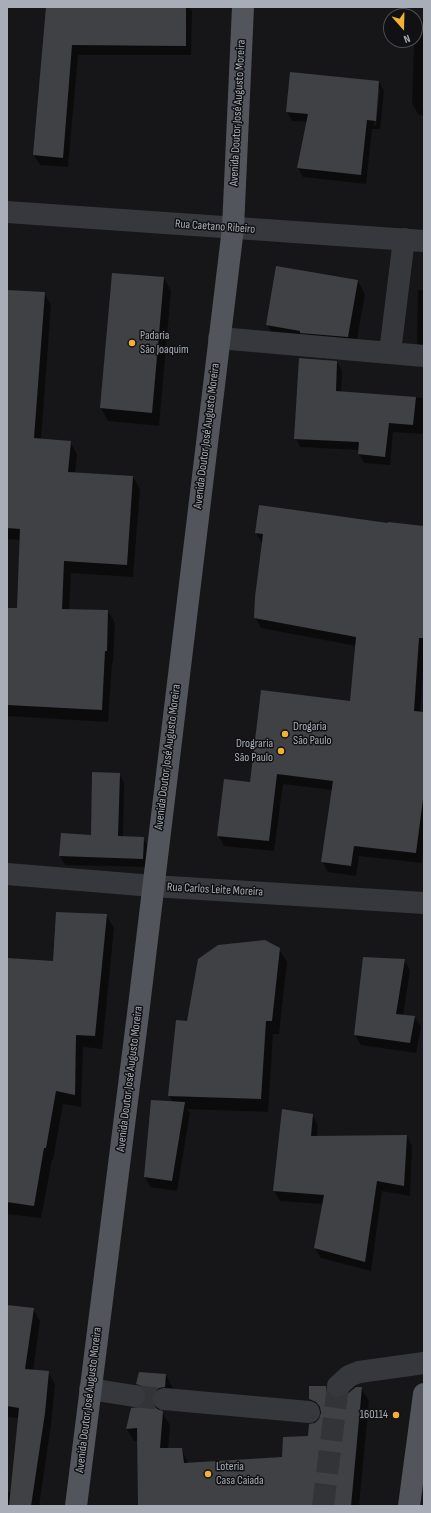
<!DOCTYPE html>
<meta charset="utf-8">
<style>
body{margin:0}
#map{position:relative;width:431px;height:1513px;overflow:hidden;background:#161618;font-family:"Sofia Sans Condensed",sans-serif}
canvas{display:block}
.frame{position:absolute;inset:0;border:8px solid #a8adb8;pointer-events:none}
.north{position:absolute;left:383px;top:8px;width:40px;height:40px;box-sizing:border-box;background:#111113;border:1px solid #4d4f55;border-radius:50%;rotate:160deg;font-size:11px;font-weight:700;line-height:16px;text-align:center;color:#a8adb8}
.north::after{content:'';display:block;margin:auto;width:14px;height:18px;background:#f2b134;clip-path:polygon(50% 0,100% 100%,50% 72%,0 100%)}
</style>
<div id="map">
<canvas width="431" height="1513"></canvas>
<div class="frame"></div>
<div class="north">N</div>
</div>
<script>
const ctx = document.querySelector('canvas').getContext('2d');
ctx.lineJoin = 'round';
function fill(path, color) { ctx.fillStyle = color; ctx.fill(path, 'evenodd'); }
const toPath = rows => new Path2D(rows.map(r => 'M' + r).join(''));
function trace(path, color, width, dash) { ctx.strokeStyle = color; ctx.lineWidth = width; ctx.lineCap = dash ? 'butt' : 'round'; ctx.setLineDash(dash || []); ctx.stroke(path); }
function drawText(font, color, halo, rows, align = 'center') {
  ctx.font = font + ' "Sofia Sans Condensed",sans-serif'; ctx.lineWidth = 3; ctx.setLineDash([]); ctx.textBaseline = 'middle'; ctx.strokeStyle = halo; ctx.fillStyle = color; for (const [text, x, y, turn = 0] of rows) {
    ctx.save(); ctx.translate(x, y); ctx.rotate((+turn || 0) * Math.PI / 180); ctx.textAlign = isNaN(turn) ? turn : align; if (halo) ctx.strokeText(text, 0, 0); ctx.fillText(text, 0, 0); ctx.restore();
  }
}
const shadow = toPath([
 [47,7,189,7,192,11,191,55,78,55,68,167,40,165,34,155],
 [415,19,424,19,424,116,419,115,412,104],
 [379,82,384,91,380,129,372,129,366,184,303,177,298,168,308,122,292,121,287,112],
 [378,89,380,89,376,126,374,125],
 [164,278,171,291,159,426,108,421,101,408],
 [358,281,365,294,355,350,274,338,267,324],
 [418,290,424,290,424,355,417,342],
 [7,291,44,293,51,305,41,439,70,442,77,454,75,474,133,477,140,489,133,577,71,573,69,610,108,611,115,623,113,663,112,663,108,722,7,716,7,609,18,609,21,540,7,539],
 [337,362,342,371,341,393,424,398,424,434,393,432,390,465,364,463,359,454,359,450,300,447,296,438],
 [389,524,424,527,424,659,420,713,424,713,424,846,422,863,359,856,356,876,328,872,322,861,332,790,283,784,274,851,224,846,218,835,251,783,351,702,356,646,261,628,255,617,262,543,256,533],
 [119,774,124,783,123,837,143,838,148,847,147,867,65,865,60,856,62,834,92,836],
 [106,915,114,928,102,1049,83,1047,81,1107,63,1104,53,1160,52,1160,41,1218,7,1214,7,959,54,962],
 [279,949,287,962,279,1034,273,1034,268,1112,187,1109,190,1113,177,1191,150,1187,145,1177,173,1102,169,1095,188,1022],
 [404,960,410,970,403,1016,415,1017,421,1027,416,1053,361,1045,355,1035],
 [283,1110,312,1115,318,1125,317,1137,407,1136,412,1146,410,1196,382,1191,371,1271,321,1258,315,1248,323,1204,280,1201,274,1191],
 [7,1306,33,1309,40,1321,33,1371,48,1372,55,1384,51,1425,39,1506,7,1506,7,1492,11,1492,19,1418,7,1417],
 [166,1375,173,1388,172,1399,161,1405,159,1411,162,1412,170,1425,168,1449,181,1449,189,1464,283,1458,309,1437,315,1424,320,1419,322,1414,318,1412,310,1399,325,1387,331,1397,340,1399,361,1388,369,1401,359,1506,139,1506,138,1441,134,1441,127,1429,139,1408,145,1404,148,1398,145,1397,137,1384]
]);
const building = toPath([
 [46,7,186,7,186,46,72,45,63,158,33,155],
 [290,72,379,81,376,121,367,120,361,175,297,168,308,114,286,112],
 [276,266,358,280,348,337,300,333,300,331,266,325],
 [112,273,164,277,152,413,100,408],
 [7,290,45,292,34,438,71,441,68,472,133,476,127,565,64,561,62,609,108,610,107,651,105,651,102,710,7,705,7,608,17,608,20,529,7,528],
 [299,358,337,361,336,391,416,397,413,425,389,423,385,457,358,454,359,442,294,439],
 [259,505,388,523,388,522,424,526,424,638,419,638,414,711,424,712,424,791,416,853,354,846,351,866,321,862,333,781,277,774,269,841,217,836,224,779,250,782,261,690,350,701,356,637,254,618,255,597,263,534,255,533],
 [92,772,120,773,118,836,144,837,143,859,59,856,61,833,91,835],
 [56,912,107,914,95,1036,76,1035,75,1095,56,1091,46,1148,44,1148,34,1206,7,1202,7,958,53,961],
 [265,940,280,948,272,1021,266,1021,261,1099,168,1096,176,1020,187,1021,198,959,218,945],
 [363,957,405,959,396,1014,415,1016,410,1043,354,1035],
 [151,1100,185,1102,172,1181,144,1177],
 [282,1109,313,1114,311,1136,407,1135,404,1186,377,1181,365,1262,314,1248,324,1195,273,1191],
 [7,1305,34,1308,25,1369,49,1371,45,1413,31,1506,9,1506,19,1408,7,1406],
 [139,1372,166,1374,165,1387,159,1388,154,1392,152,1398,153,1404,157,1409,163,1411,160,1448,182,1448,184,1463,282,1457,283,1437,308,1436,309,1424,315,1423,319,1419,321,1413,320,1407,316,1402,309,1399,309,1386,326,1386,326,1389,329,1395,335,1398,340,1398,346,1395,356,1387,362,1387,351,1506,138,1506,137,1428,126,1429,131,1408,139,1407,144,1404,146,1398,145,1391,142,1386,136,1384]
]);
const minorTunnel = toPath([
 [134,1396,164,1399],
 [323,1506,338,1386]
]);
const minor = toPath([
 [7,212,424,241],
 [219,338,424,356],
 [390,352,404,239],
 [7,874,153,886,424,903],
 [338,1386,349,1376,359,1372,424,1363],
 [90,1389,134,1396],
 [164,1399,309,1412]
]);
const major = toPath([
 [76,1506,139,1006,233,228,243,7],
 [409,1506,424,1394]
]);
const markers = [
 [132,343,4,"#f2b134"],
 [285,734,4,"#f2b134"],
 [281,751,4,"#f2b134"],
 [396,1415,4,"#f2b134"],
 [208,1474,4,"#f2b134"]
];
const streetNames = [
 ["Avenida Doutor José Augusto Moreira",238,113,-87],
 ["Rua Caetano Ribeiro",215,227,4],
 ["Avenida Doutor José Augusto Moreira",207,436,-83],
 ["Avenida Doutor José Augusto Moreira",168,757,-83],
 ["Rua Carlos Leite Moreira",215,890,3],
 ["Avenida Doutor José Augusto Moreira",130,1079,-83],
 ["Avenida Doutor José Augusto Moreira",89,1400,-83]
];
const poiNames = [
 ["Padaria",140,336],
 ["São Joaquim",140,350],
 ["Drogaria",293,727],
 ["São Paulo",293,741],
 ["Drograria",273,744,"right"],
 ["São Paulo",273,758,"right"],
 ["160114",388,1415,"right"],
 ["Loteria",216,1467],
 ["Casa Caiada",216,1481]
];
fill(shadow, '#0007');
fill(building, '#404145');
trace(minorTunnel, '#333438', 22, [22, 11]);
trace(minor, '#37383d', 22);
trace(major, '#53555c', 22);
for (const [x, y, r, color] of markers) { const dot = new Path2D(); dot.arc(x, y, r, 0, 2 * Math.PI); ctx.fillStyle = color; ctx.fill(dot); trace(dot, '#111113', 1.5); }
drawText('12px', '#a8adb8', '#111113', streetNames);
drawText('12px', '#a8adb8', '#111113', poiNames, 'left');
</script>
